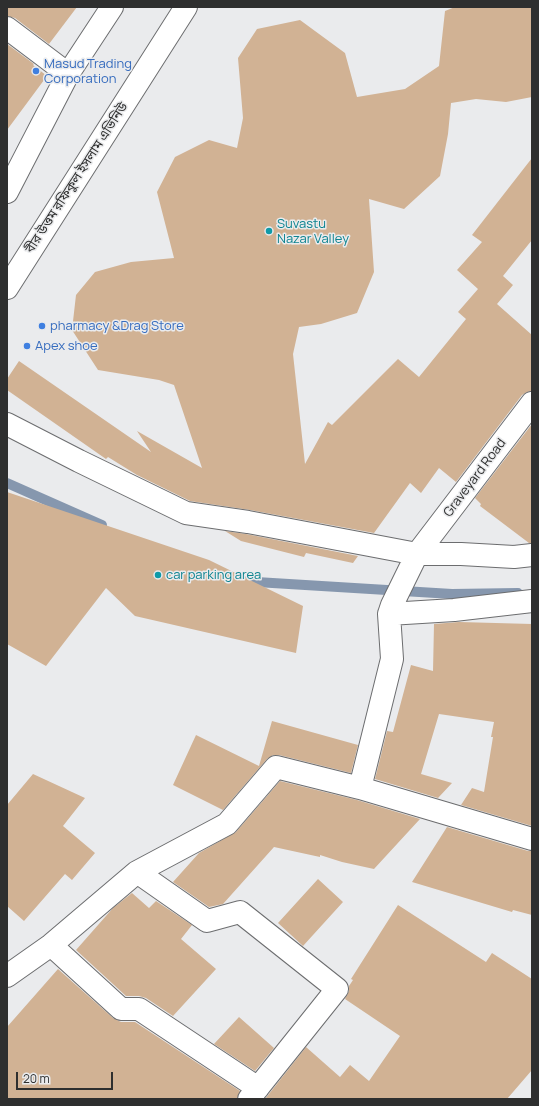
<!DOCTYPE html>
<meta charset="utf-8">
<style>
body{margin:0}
#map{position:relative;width:539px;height:1106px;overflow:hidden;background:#eaebed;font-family:Manrope,sans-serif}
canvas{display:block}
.frame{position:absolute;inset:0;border:8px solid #2e2f2f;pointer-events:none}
.scale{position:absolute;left:16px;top:1072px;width:97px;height:18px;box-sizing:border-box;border:2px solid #2e2f2f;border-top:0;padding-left:5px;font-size:12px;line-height:14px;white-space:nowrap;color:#2e2f2f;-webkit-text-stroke:3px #eaebed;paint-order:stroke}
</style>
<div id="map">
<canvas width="539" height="1106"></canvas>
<div class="frame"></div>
<div class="scale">20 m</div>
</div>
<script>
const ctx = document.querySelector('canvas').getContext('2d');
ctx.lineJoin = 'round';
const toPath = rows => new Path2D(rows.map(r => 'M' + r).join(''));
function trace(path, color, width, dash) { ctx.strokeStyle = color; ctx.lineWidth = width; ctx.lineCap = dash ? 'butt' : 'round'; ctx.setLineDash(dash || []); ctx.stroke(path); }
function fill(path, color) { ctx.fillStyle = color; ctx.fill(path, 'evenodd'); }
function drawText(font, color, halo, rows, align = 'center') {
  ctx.font = font + ' Manrope,"Noto Sans Bengali",sans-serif'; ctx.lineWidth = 3; ctx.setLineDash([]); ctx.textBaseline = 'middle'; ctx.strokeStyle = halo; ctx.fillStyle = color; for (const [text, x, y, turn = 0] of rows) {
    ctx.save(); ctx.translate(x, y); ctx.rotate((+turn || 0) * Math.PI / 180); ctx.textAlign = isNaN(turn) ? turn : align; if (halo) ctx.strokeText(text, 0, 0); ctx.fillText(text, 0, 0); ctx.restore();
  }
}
const stream = toPath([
 [7,483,102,525],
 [240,581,452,594,518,593]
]);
const building = toPath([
 [7,7,77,7,49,44,15,18,7,16],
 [455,7,532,7,532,97,506,102,476,99,451,103,448,134,440,176,404,209,369,199,374,272,357,313,321,324,299,327,293,354,305,464,328,422,332,425,398,359,419,377,466,319,458,312,478,289,457,270,482,242,472,235,532,158,532,240,503,276,513,285,497,304,532,335,532,391,527,392,522,395,456,482,439,468,421,493,410,483,374,533,250,510,190,501,137,475,108,457,106,459,7,390,7,379,19,361,151,452,137,431,202,468,174,385,159,380,98,370,72,330,76,295,95,272,131,262,174,258,157,192,175,157,209,140,237,148,243,118,238,58,257,29,300,20,345,53,357,97,405,89,439,66,445,11],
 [7,44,34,64,33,65,47,76,7,130],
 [532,424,532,543,529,543,480,506,481,504,475,498],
 [7,492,209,560,303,606,296,653,135,616,106,588,46,666,7,644],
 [225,531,246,534,358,556,353,563,306,553,304,557,241,541],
 [459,622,532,624,532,826,461,805,472,788,484,792,493,737,491,737,494,722,439,714,421,774,452,783,438,798,375,779,387,731,393,732,411,665,433,671,434,624],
 [272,721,358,745,351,773,279,755,273,755,267,759,223,810,173,785,196,735,259,766],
 [33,774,85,798,63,826,95,853,72,880,65,874,24,921,7,906,7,805],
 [280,781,357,800,420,819,374,869,342,862,320,855,320,857,274,847,223,904,209,907,173,882,199,853,236,832],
 [447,827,528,851,532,851,532,915,513,910,512,912,412,882],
 [318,879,343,902,303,946,278,923],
 [132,893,149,908,156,901,192,925,181,939,216,969,173,1016,146,998,139,996,126,996,76,950,113,908],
 [398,905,486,962,492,953,532,979,532,1070,507,1099,265,1099,306,1047,340,1077,350,1065,369,1081,400,1036,345,999,349,991,349,986,353,980,351,979],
 [58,969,113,1018,121,1022,135,1022,240,1091,237,1099,7,1099,7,1027],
 [239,1017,274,1048,255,1071,214,1044]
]);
const minor = toPath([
 [7,28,68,74],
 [7,424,79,461,186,513,248,522,417,554,461,554,514,557,532,555],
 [389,614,454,610,532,601],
 [360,788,532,839],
 [137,872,207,921,240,912,337,989,249,1099],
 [51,945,121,1009,139,1009,258,1088],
 [7,976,51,945,137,872,227,824,276,767,360,788,392,659,389,614,392,605,417,554,532,403]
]);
const primary = toPath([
 [7,192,68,74,112,7],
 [7,288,186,7]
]);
const markers = [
 [36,71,4,"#3f7fe0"],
 [269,231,4,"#0f9aa8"],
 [42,326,4,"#3f7fe0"],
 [27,346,4,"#3f7fe0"],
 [158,575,4,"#0f9aa8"]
];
const shopNames = [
 ["Masud Trading",44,64],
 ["Corporation",44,79],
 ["pharmacy &Drag Store",50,326],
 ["Apex shoe",35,346]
];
const streetNames = [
 ["বীর উত্তম রফিকুল ইসলাম এভিনিউ",77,178,-57],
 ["Graveyard Road",475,478,-53]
];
const cultureNames = [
 ["Suvastu",277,224],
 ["Nazar Valley",277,239],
 ["car parking area",166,575]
];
trace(stream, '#8697ae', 10);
fill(building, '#d1b294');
trace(minor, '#6c6d6f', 24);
trace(primary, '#6c6d6f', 24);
trace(minor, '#fff', 22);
trace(primary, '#fff', 22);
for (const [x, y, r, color] of markers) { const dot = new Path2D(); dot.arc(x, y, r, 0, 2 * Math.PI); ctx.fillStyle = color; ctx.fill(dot); trace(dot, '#eaebed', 1.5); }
drawText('13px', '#366cbe', '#eaebed', shopNames, 'left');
drawText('13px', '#2e2f2f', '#eaebed', streetNames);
drawText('13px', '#0d838f', '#eaebed', cultureNames, 'left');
</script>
